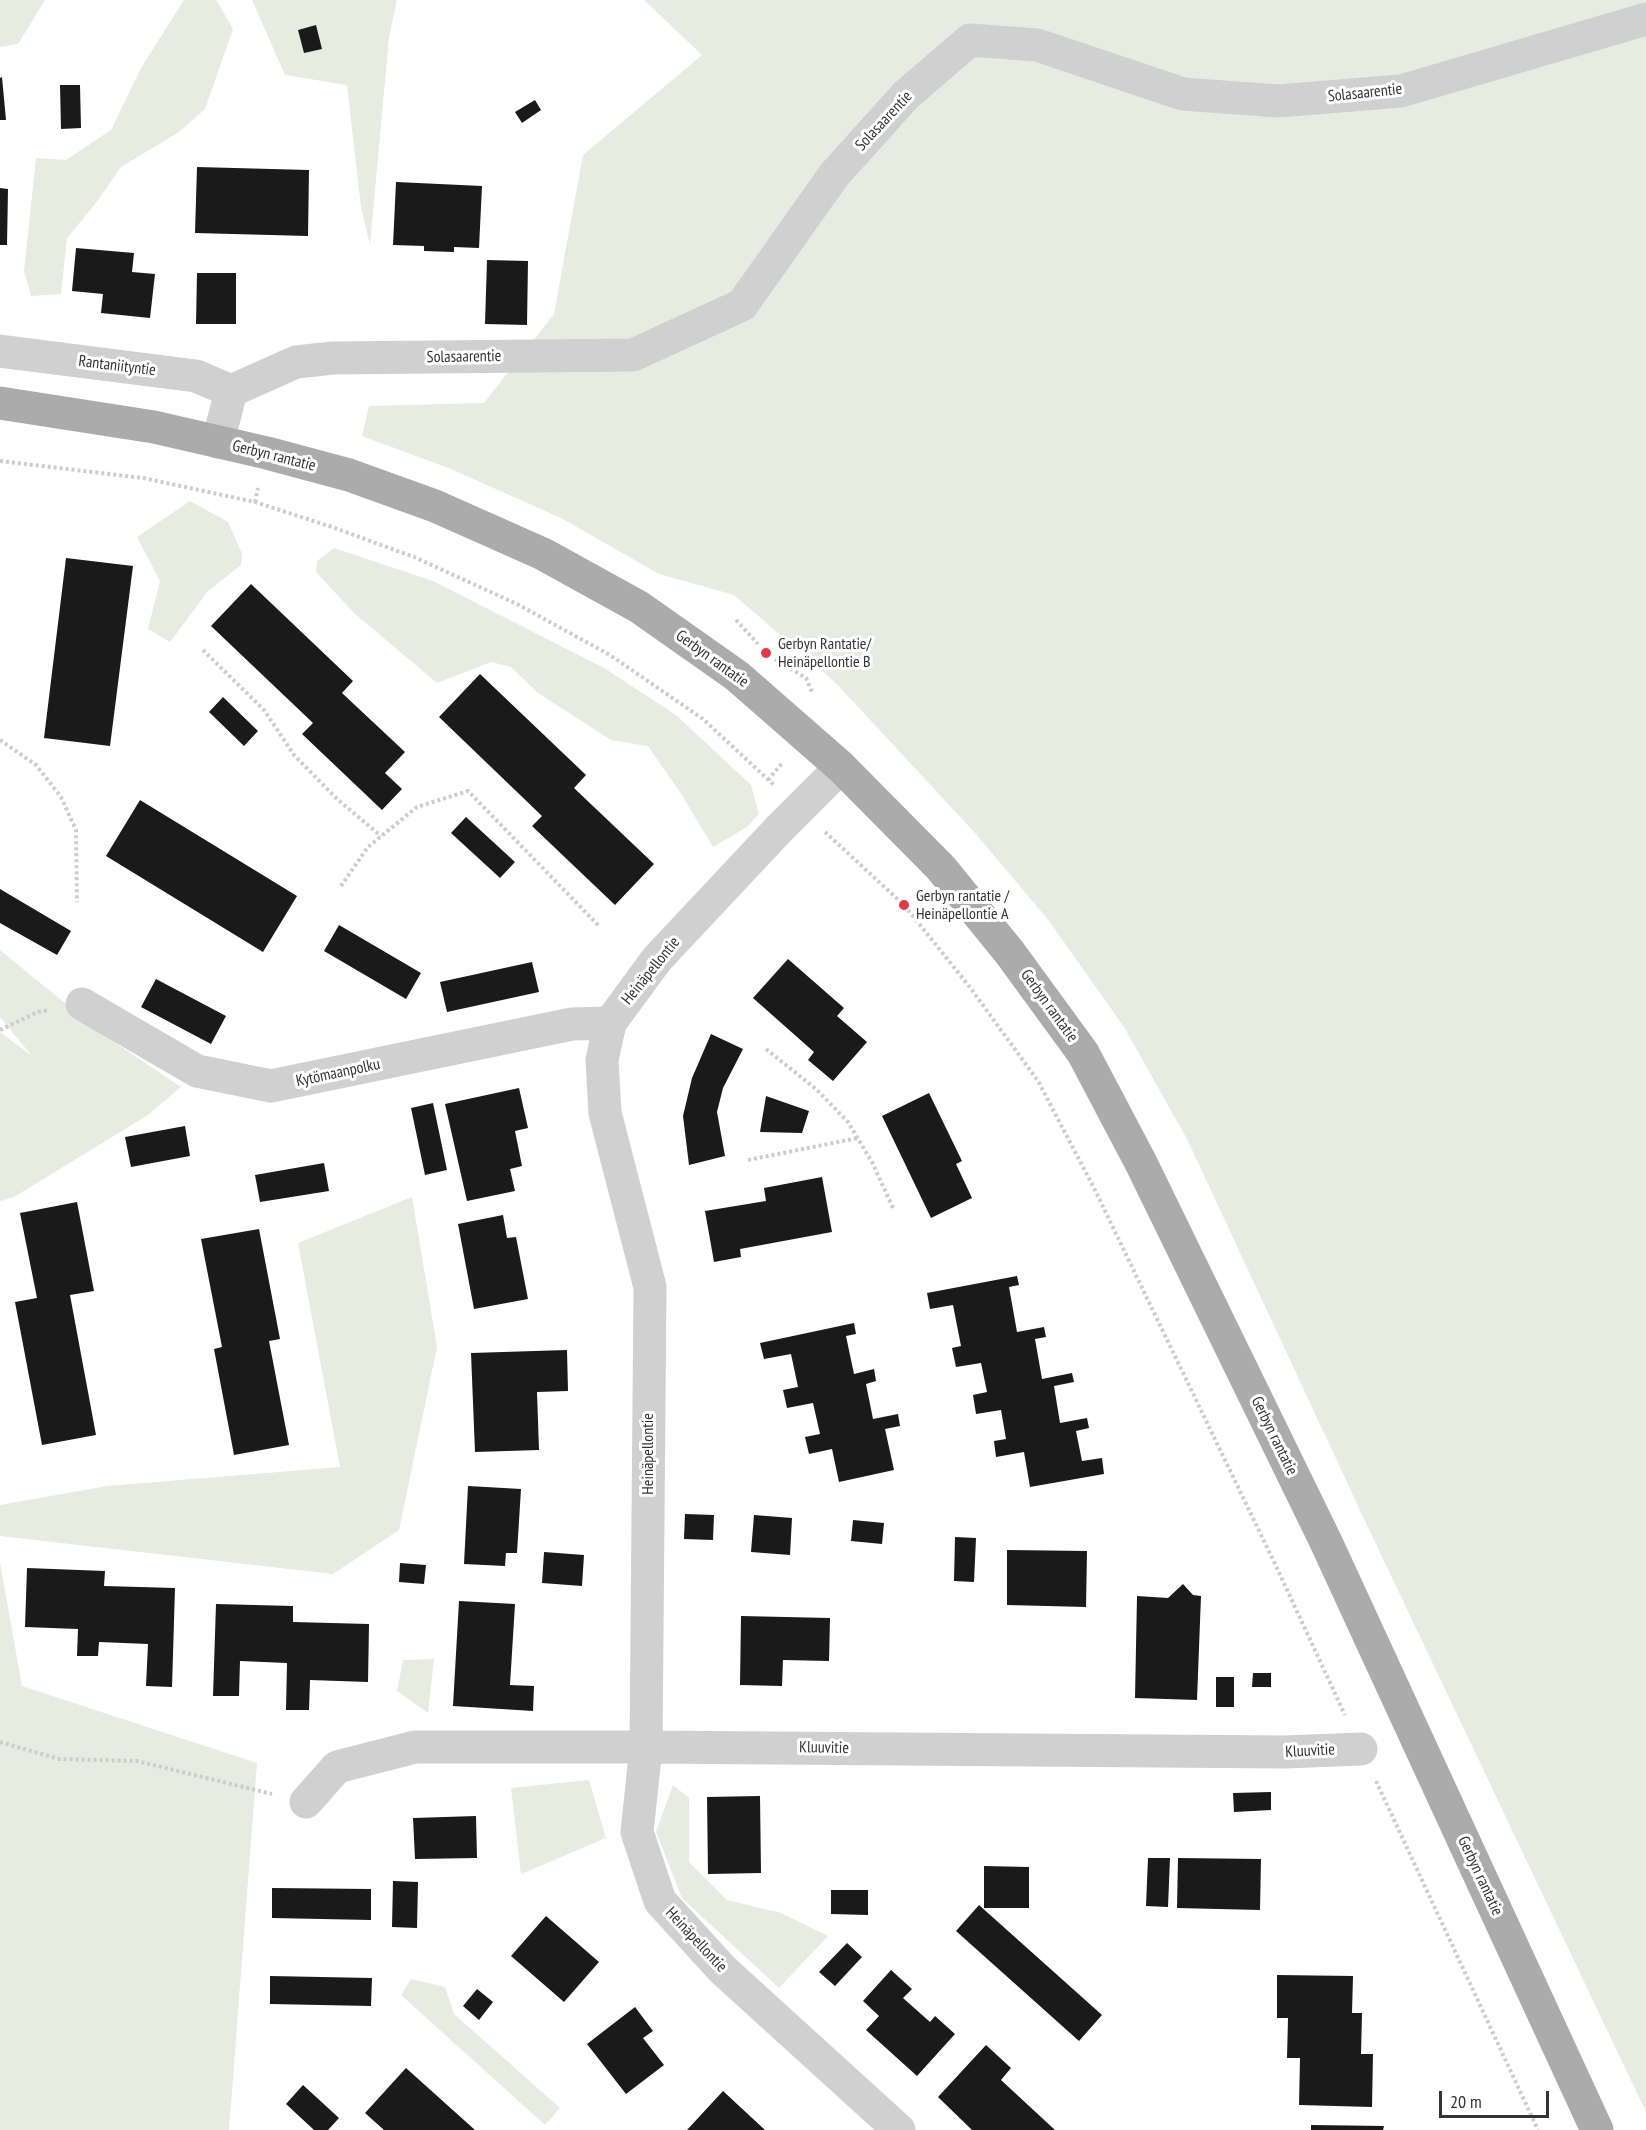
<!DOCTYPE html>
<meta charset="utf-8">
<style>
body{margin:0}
#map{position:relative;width:1646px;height:2130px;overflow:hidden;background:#fff;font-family:"PT Sans Narrow",sans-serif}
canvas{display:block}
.scale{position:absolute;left:1439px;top:2091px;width:110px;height:27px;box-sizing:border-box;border:3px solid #333;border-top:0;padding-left:8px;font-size:18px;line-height:21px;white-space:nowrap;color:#333;-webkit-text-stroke:4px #fff;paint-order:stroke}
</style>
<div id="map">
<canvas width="1646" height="2130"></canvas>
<div class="scale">20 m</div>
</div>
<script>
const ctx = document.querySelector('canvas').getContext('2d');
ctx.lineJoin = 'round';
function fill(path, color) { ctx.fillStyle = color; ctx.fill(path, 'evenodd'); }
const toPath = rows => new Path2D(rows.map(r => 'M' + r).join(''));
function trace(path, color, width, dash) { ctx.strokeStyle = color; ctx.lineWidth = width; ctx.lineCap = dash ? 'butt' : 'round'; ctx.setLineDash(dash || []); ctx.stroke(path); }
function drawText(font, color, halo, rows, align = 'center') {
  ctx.font = font + ' "PT Sans Narrow",sans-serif'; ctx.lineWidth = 6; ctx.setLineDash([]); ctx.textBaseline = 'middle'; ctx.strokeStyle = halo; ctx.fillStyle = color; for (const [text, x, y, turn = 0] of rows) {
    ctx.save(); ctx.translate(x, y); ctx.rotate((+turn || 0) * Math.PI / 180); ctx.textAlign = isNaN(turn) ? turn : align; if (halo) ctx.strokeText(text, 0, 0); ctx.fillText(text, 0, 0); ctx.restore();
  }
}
const green = toPath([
 [0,0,45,0,18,44,0,47],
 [184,0,216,0,233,29,205,109,179,132,121,167,96,203,67,238,61,294,31,296,24,271,36,158,66,160,111,130,141,68],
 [252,0,397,0,389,37,370,245,361,207,347,85,285,75],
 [644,0,1646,0,1646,2112,1366,1523,1187,1139,1124,1027,1049,921,976,834,834,681,734,595,659,574,561,518,451,469,362,436,369,406,484,403,554,314,583,155,702,55],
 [190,501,228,522,242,554,241,565,208,591,170,642,148,629,160,581,137,537],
 [334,548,433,581,604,668,676,715,751,785,759,814,747,827,713,847,682,795,648,746,611,740,538,693,511,667,491,662,437,683,355,614,316,572,317,561],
 [0,950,105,1036,181,1087,148,1115,14,1197,0,1201,0,1032,32,1056,0,1017],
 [412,1197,437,1347,399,1530,333,1574,0,1536,0,1505,107,1486,340,1467,298,1243],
 [0,1563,22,1686,257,1763,229,2130,0,2130],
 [434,1659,428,1713,397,1691,403,1660],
 [589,1780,606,1838,521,1874,511,1788],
 [673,1785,689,1798,689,1862,727,1900,781,1913,828,1936,779,1988,682,1898,656,1832],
 [411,1979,445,1987,454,2014,560,2108,545,2125,401,1995]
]);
const building = toPath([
 [316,25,322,49,304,53,298,30],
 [2,77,6,120,0,120,0,78],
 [60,85,80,85,81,128,61,129],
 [535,100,541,110,522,123,515,112],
 [197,167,309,170,308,236,195,233],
 [396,182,482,186,479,248,454,247,454,252,424,251,424,246,393,245],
 [0,188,8,189,7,245,0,245],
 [76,248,134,253,132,272,155,274,150,318,101,313,103,294,72,291],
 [487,260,528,261,527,325,485,324],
 [197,273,236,273,236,324,196,324],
 [66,558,133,566,110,746,44,738],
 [251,584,353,681,342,693,405,752,385,773,402,789,382,810,302,734,313,723,211,626],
 [480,674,586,775,574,788,654,864,615,905,532,826,542,816,439,717],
 [223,697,258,731,244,746,209,712],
 [140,800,297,896,263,952,106,856],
 [466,817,515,862,500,878,451,833],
 [0,889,71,931,57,955,0,923],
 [339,925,421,973,406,999,324,951],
 [788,959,844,1008,837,1016,867,1042,833,1081,808,1060,814,1052,753,998],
 [532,962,539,992,447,1012,440,982],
 [156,979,226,1016,211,1044,141,1007],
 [711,1034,743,1049,723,1088,717,1112,725,1156,689,1165,683,1116,692,1078],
 [519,1088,528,1128,515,1131,522,1166,510,1169,515,1191,467,1201,445,1104],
 [929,1093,962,1161,956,1164,972,1198,931,1218,882,1116],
 [766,1096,809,1111,802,1133,760,1132],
 [433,1103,447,1170,425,1175,411,1108],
 [185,1126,190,1156,131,1167,125,1137],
 [324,1163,329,1191,260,1202,255,1175],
 [822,1177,832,1232,740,1249,741,1257,714,1262,705,1211,766,1201,764,1188],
 [77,1202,94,1291,70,1295,96,1435,42,1445,15,1302,37,1298,20,1213],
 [503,1215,507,1238,516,1237,528,1299,474,1309,458,1224],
 [259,1229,280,1339,269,1341,289,1445,234,1455,214,1349,222,1347,201,1239],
 [1017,1276,1019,1285,1009,1287,1017,1332,1044,1327,1046,1337,1035,1339,1042,1379,1072,1373,1074,1382,1054,1386,1060,1423,1087,1418,1089,1428,1076,1431,1082,1461,1102,1458,1104,1474,1030,1487,1024,1452,996,1457,994,1441,1006,1439,1001,1410,976,1414,973,1395,987,1392,981,1363,956,1367,952,1348,961,1346,953,1305,930,1309,927,1293],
 [854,1323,856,1334,846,1336,854,1374,874,1369,876,1381,866,1384,873,1419,898,1414,900,1426,885,1429,894,1470,839,1482,832,1449,809,1454,805,1437,820,1434,813,1403,787,1408,783,1390,798,1387,791,1354,764,1359,760,1343],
 [567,1350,568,1391,537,1392,539,1450,475,1452,471,1353],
 [468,1486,521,1489,517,1553,506,1553,505,1566,464,1564],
 [685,1514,714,1515,713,1540,684,1539],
 [754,1515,792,1518,790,1555,751,1552],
 [853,1520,884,1523,882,1544,851,1541],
 [955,1537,976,1538,974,1582,954,1581],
 [1007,1550,1087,1551,1086,1607,1007,1605],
 [544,1552,584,1555,582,1586,542,1583],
 [400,1563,426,1565,424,1584,399,1582],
 [27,1568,105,1571,104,1586,175,1588,172,1687,146,1686,148,1644,99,1642,98,1656,77,1656,78,1629,25,1627],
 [1183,1584,1193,1595,1201,1596,1197,1700,1135,1698,1137,1596,1168,1598],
 [459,1601,515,1604,510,1685,534,1686,533,1711,453,1706],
 [216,1604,293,1606,293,1622,369,1624,368,1682,310,1680,309,1710,286,1710,287,1663,240,1661,239,1696,213,1696],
 [741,1616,830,1618,829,1661,783,1660,782,1686,740,1685],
 [1253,1673,1271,1673,1271,1687,1252,1687],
 [1216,1677,1234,1677,1234,1707,1216,1707],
 [1271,1792,1271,1810,1234,1812,1233,1793],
 [760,1796,761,1873,708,1874,707,1797],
 [476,1816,477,1858,415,1859,413,1818],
 [1148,1858,1170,1858,1168,1907,1146,1906],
 [1178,1858,1261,1859,1260,1910,1177,1908],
 [984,1866,1029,1867,1029,1908,984,1908],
 [393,1881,418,1882,417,1928,392,1927],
 [272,1888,371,1889,371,1920,272,1918],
 [831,1890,868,1890,868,1915,831,1914],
 [979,1905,1102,2015,1079,2041,956,1931],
 [546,1916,599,1962,564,2002,511,1956],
 [847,1943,862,1957,835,1986,819,1972],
 [891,1970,912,1989,903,1998,930,2022,935,2016,955,2034,917,2076,866,2030,879,2016,863,2001],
 [1277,1975,1353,1976,1352,2013,1362,2013,1361,2054,1373,2054,1372,2107,1299,2105,1300,2058,1287,2058,1288,2018,1277,2018],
 [270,1976,372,1978,371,2006,270,2004],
 [477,1989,493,2002,479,2020,463,2006],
 [635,2007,653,2031,643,2038,664,2065,626,2094,587,2044],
 [986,2045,1011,2068,1001,2080,1055,2130,972,2130,938,2097],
 [406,2068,475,2130,384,2130,365,2113],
 [303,2085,339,2118,328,2130,314,2130,286,2104],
 [723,2091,765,2130,687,2130],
 [1311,2125,1384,2126,1383,2130,1311,2130]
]);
const path = toPath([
 [0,461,143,478,255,502,332,527,414,557,517,604,610,655,703,719,775,786],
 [255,502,258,488],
 [736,620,758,644],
 [203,650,264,710,294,755,337,799,381,836],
 [775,659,806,678,812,692],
 [0,740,36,765,61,797,76,830,77,902],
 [768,780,783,762],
 [825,832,904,905,969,986,1038,1081,1094,1188,1276,1566,1345,1715],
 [341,886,368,847,417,807,468,791,599,926],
 [0,1030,38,1012,49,1010],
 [766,1049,816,1089,848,1122,872,1162,893,1208],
 [748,1160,858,1138],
 [0,1742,59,1759,137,1761,272,1794],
 [1376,1781,1538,2130]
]);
const minor = toPath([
 [0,351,196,376,231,391],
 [218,442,231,391,296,362,333,358,633,355,742,305,834,175,906,95,970,40,1037,45,1183,94,1278,101,1401,91,1646,19],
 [841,767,779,829,657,959,610,1023,602,1060,605,1113,650,1287,646,1747,637,1832,660,1901,723,1970,899,2130],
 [82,1004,197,1071,271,1086,572,1024,610,1023],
 [306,1802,337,1767,415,1747,646,1747,1285,1752,1361,1749]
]);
const major = toPath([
 [0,403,154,427,267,453,349,475,435,506,543,554,639,607,737,676,841,767,941,868,1010,953,1083,1053,1141,1163,1326,1542,1597,2130]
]);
const markers = [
 [766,653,6,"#e63946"],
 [904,905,6,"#e63946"]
];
const streetNames = [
 ["Solasaarentie",1365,93,-6],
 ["Solasaarentie",884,121,-47],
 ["Solasaarentie",464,357,-1],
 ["Rantaniityntie",117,366,7],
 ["Gerbyn rantatie",274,456,14],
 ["Gerbyn rantatie",712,659,36],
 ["Heinäpellontie",651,971,-51],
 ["Gerbyn rantatie",1049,1006,54],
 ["Kytömaanpolku",338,1073,-12],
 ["Gerbyn rantatie",1274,1436,64],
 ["Heinäpellontie",648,1454,-90],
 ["Kluuvitie",824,1748,1],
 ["Kluuvitie",1310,1751,-3],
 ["Gerbyn rantatie",1480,1876,65],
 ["Heinäpellontie",696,1940,47]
];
const poiNames = [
 ["Gerbyn Rantatie/",778,644],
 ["Heinäpellontie B",778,662],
 ["Gerbyn rantatie /",916,896],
 ["Heinäpellontie A",916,914]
];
fill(green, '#e6ecdf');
fill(building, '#1a1a1a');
trace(path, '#cdcdcd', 4, [3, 3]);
trace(minor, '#d0d0d0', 33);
trace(major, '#ababab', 33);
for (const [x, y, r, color] of markers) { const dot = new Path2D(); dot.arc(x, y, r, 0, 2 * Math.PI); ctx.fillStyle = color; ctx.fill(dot); trace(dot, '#fff', 2); }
drawText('16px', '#333', '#fff', streetNames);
drawText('16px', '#333', '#fff', poiNames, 'left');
</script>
